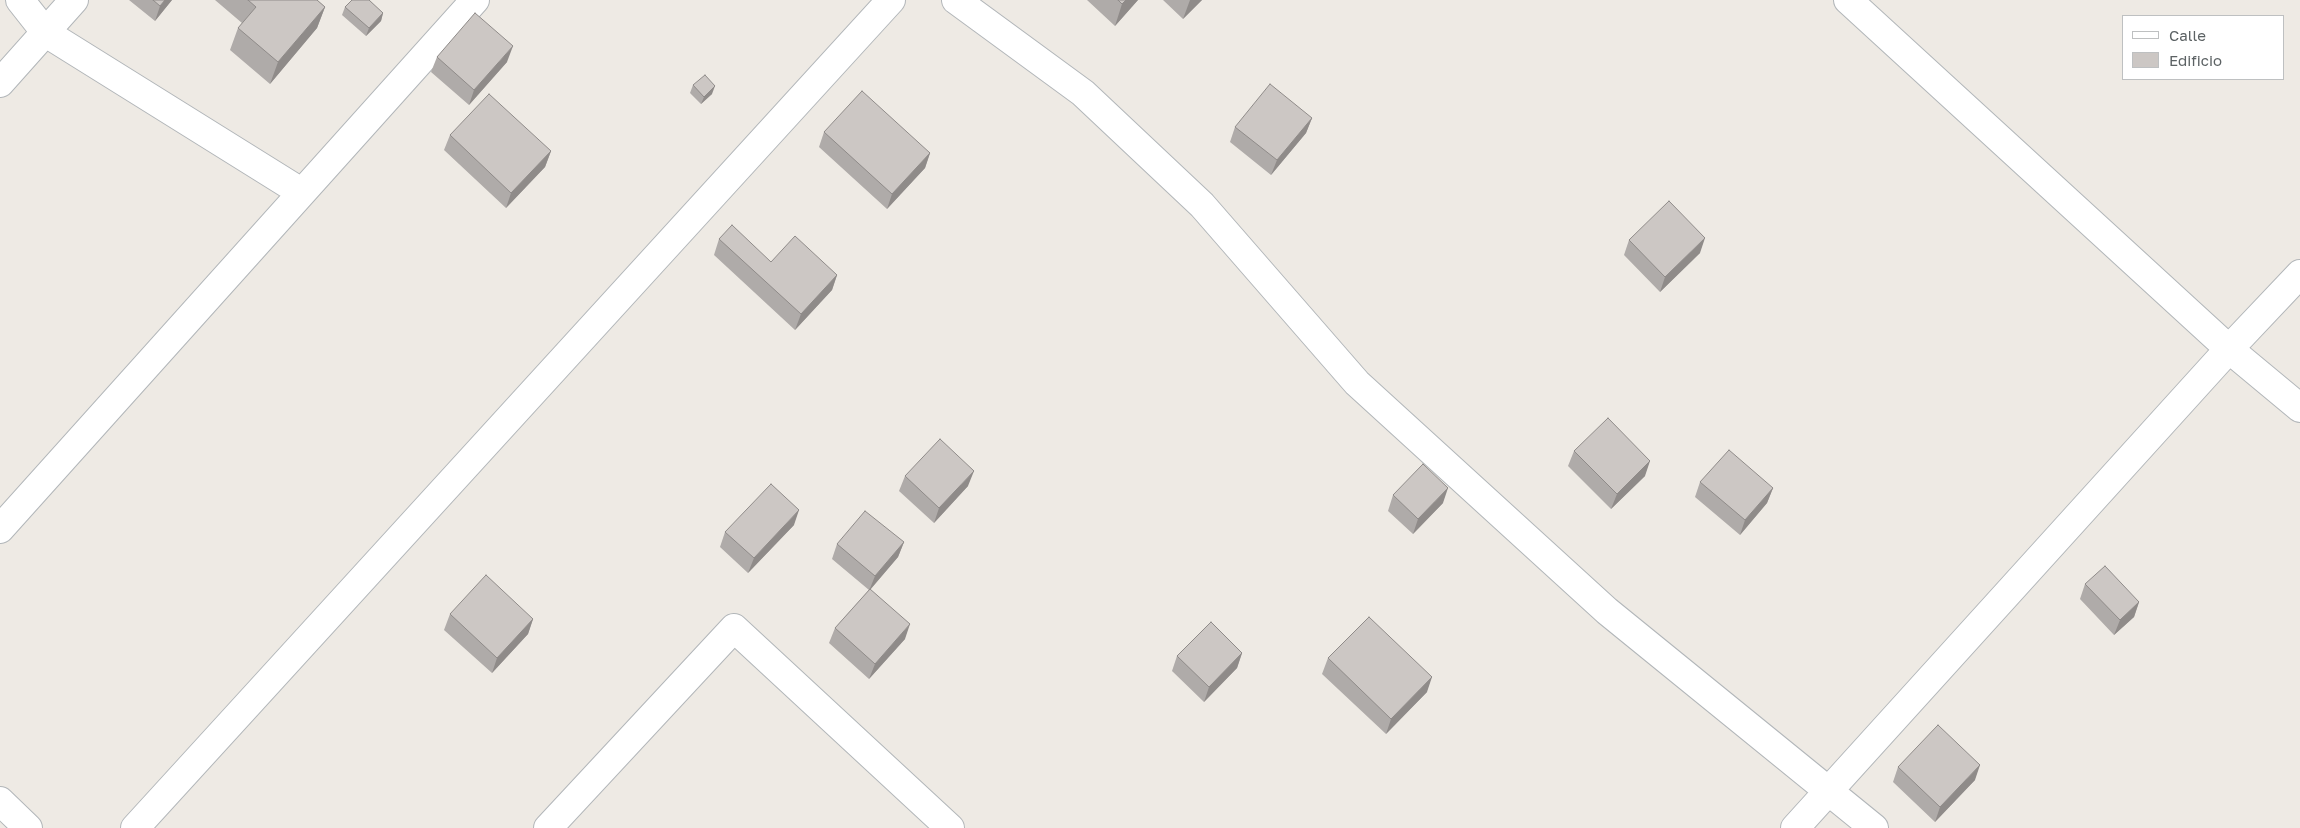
<!DOCTYPE html>
<style>
body{margin:0}
#map{position:relative;width:2300px;height:828px;overflow:hidden;background:#eeeae4;font-family:"Golos Text",sans-serif}
canvas{display:block}
.legend{position:absolute;left:2122px;top:15px;width:162px;height:65px;box-sizing:border-box;background:#fff;border:1px solid #bec0c1;margin:0;padding:6px 9px;list-style:none;font-size:15px;color:#5c6264}
.legend li{display:flex;align-items:center;gap:10px;height:25px}
.legend b{width:25px;border:1px solid #bec0c1}
</style>
<div id="map">
<canvas width="2300" height="828"></canvas>
<ul class="legend">
<li><b style="height:6px;background:#fff"></b>Calle</li>
<li><b style="height:14px;background:#ccc7c4"></b>Edificio</li>
</ul>
</div>
<script>
const ctx = document.querySelector('canvas').getContext('2d');
ctx.lineJoin = 'round';
const toPath = rows => new Path2D(rows.map(r => 'M' + r).join(''));
function trace(path, color, width, dash) { ctx.strokeStyle = color; ctx.lineWidth = width; ctx.lineCap = dash ? 'butt' : 'round'; ctx.setLineDash(dash || []); ctx.stroke(path); }
function fill(path, color) { ctx.fillStyle = color; ctx.fill(path, 'evenodd'); }
const minor = toPath([
 [20,0,46,33,301,192],
 [956,0,1083,93,1202,205,1357,383,1607,611,1874,828],
 [1848,0,2229,349,2300,408],
 [0,83,74,0],
 [0,529,475,0],
 [0,801,28,828],
 [135,828,891,0],
 [548,828,734,628,950,828],
 [1795,828,2229,349,2300,274]
]);
const wall = toPath([
 [129,0,172,0,155,21],
 [215,0,317,0,325,7,317,28,270,84,230,50,238,28,242,23],
 [1087,0,1138,0,1115,26],
 [1163,0,1202,0,1183,19],
 [345,7,383,13,381,21,366,36,342,15],
 [437,57,507,62,469,105,431,72],
 [693,85,712,94,701,104,690,93],
 [1312,118,1306,133,1271,175,1230,142,1235,127],
 [824,132,930,153,925,168,887,209,819,147],
 [450,135,551,151,545,167,506,208,444,150],
 [719,239,771,262,837,275,832,290,795,330,714,255],
 [1629,240,1700,253,1660,292,1624,255],
 [1574,451,1645,476,1611,509,1568,466],
 [905,476,968,486,934,523,899,491],
 [1700,482,1773,488,1767,503,1740,535,1695,497],
 [1393,495,1443,503,1413,534,1388,511],
 [794,525,748,573,720,547,725,532],
 [904,542,898,557,870,590,905,639,869,679,829,643,835,628,869,590,832,559,837,544],
 [2085,584,2139,602,2134,617,2114,635,2080,599],
 [450,614,533,619,528,634,492,673,444,630],
 [1242,653,1237,668,1204,702,1172,671,1177,656],
 [1328,658,1427,692,1386,734,1322,674],
 [1898,767,1975,780,1935,822,1893,782]
]);
const shadedWall = toPath([
 [165,0,172,0,155,21,160,6],
 [1126,0,1138,0,1115,26,1122,4],
 [1190,0,1202,0,1183,19],
 [325,7,317,28,270,84,278,62],
 [383,13,381,21,366,36,369,28],
 [513,46,507,62,469,105,474,90],
 [715,86,712,94,701,104,704,97],
 [1312,118,1306,133,1271,175,1277,160],
 [551,151,545,167,506,208,511,193],
 [930,153,925,168,887,209,892,194],
 [1705,238,1700,253,1660,292,1665,277],
 [837,275,832,290,795,330,801,314],
 [1650,461,1645,476,1611,509,1617,494],
 [974,471,968,486,934,523,939,508],
 [1448,488,1443,503,1413,534,1418,519],
 [1773,488,1767,503,1740,535,1745,520],
 [799,510,794,525,748,573,754,558],
 [904,542,898,557,869,591,875,576],
 [2139,602,2134,617,2114,635,2120,620],
 [533,619,528,634,492,673,497,658],
 [910,624,905,639,869,679,875,664],
 [1242,653,1237,668,1204,702,1209,687],
 [1432,677,1427,692,1386,734,1391,719],
 [1980,765,1975,780,1935,822,1940,807]
]);
const building = toPath([
 [153,0,165,0,160,6,153,0],
 [248,0,317,0,325,7,278,62,238,28,256,7,248,0],
 [352,0,369,0,383,13,369,28,345,7,352,0],
 [1118,0,1126,0,1122,4,1118,0],
 [475,13,513,46,474,90,437,57,475,13],
 [705,75,715,86,704,97,693,85,705,75],
 [1270,84,1312,118,1277,160,1235,127,1270,84],
 [862,91,930,153,892,194,824,132,862,91],
 [489,94,551,151,511,193,450,135,489,94],
 [1669,201,1705,238,1665,277,1629,240,1669,201],
 [732,225,771,262,795,236,837,275,801,314,719,239,732,225],
 [1608,418,1650,461,1617,494,1574,451,1608,418],
 [940,439,974,471,939,508,905,476,940,439],
 [1729,450,1773,488,1745,520,1700,482,1729,450],
 [1423,464,1448,488,1418,519,1393,495,1423,464],
 [771,484,799,510,754,558,725,532,771,484],
 [865,511,904,542,875,576,837,544,865,511],
 [2105,566,2139,602,2120,620,2085,584,2105,566],
 [486,575,533,619,497,658,450,614,486,575],
 [870,589,910,624,875,664,835,628,870,589],
 [1369,617,1432,677,1391,719,1328,658,1369,617],
 [1211,622,1242,653,1209,687,1177,656,1211,622],
 [1938,725,1980,765,1940,807,1898,767,1938,725]
]);
trace(minor, '#b2b6b9', 30);
trace(minor, '#fff', 28);
fill(wall, '#afaba9');
fill(shadedWall, '#8f8b89');
fill(building, '#ccc7c4');
trace(building, '#8f8b89', 1);
</script>
